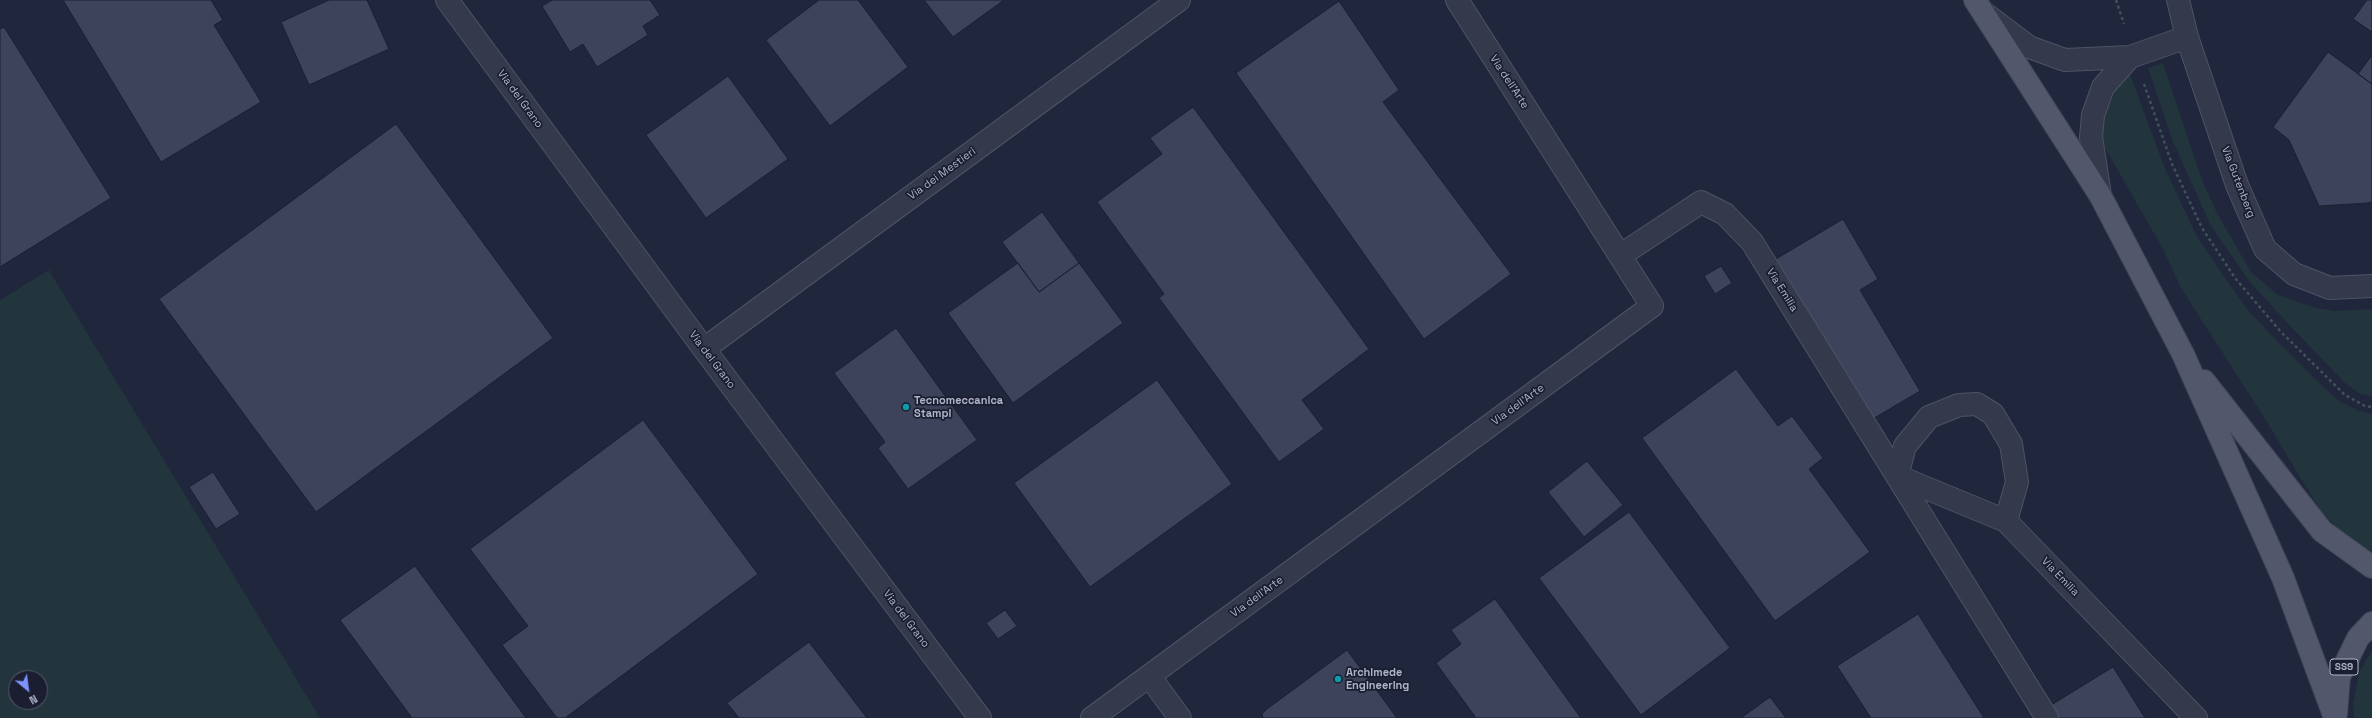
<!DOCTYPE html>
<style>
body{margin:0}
#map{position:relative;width:2372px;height:718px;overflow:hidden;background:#20263b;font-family:"Space Grotesk",sans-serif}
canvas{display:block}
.north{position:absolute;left:8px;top:670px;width:40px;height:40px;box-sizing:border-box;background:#1a1e30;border:1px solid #565a6d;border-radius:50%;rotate:151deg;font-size:11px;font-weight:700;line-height:16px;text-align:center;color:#afb3c8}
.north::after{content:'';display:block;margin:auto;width:14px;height:18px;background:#7d94fe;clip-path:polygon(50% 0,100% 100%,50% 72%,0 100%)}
</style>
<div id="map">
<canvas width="2372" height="718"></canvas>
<div class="north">N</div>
</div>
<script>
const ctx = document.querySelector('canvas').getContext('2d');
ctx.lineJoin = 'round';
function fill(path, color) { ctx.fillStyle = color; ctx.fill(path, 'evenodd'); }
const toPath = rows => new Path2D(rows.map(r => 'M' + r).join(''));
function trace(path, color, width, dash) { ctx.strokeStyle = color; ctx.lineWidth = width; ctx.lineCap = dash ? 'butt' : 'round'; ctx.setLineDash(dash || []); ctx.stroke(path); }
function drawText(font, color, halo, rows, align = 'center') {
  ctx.font = font + ' "Space Grotesk",sans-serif'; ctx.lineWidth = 3.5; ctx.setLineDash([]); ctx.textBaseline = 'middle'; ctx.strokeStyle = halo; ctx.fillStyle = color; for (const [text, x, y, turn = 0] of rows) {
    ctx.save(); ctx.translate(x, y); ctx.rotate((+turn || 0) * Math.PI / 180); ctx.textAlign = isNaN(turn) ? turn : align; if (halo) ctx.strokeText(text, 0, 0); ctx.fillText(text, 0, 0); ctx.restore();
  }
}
const green = toPath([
 [2163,63,2202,180,2218,215,2251,272,2278,295,2316,308,2335,311,2372,309,2372,396,2360,394,2345,383,2292,328,2249,281,2211,226,2173,142,2148,68],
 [2130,74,2164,166,2196,235,2225,278,2247,309,2279,343,2337,400,2359,411,2372,414,2372,552,2348,539,2320,510,2265,419,2181,288,2164,251,2097,134,2098,116,2120,79],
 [49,270,320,718,0,718,0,300],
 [16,678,40,678,40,702,16,702],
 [2372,650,2372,718,2354,718,2353,704,2359,672]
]);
const building = toPath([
 [63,0,211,0,223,20,214,25,261,102,161,162,63,0],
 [329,0,367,0,389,49,309,85,281,22,329,0],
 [552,0,650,0,660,15,643,26,648,35,597,67,583,44,570,52,542,6,552,0],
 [819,0,858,0,908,67,830,126,766,40,819,0],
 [924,0,1004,0,953,37,924,0],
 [2367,0,2372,0,2372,32,2353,19,2367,0],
 [1339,1,1399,90,1383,102,1511,274,1424,339,1236,73,1339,1],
 [4,27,111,198,0,267,0,29,4,27],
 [2328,52,2372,84,2372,202,2368,203,2319,206,2289,140,2273,127,2328,52],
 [2372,55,2372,84,2358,74,2372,55],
 [728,76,788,159,706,218,646,135,728,76],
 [1193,107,1369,349,1302,400,1324,429,1279,462,1159,298,1164,294,1097,202,1162,154,1150,138,1193,107],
 [396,124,553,338,316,512,159,299,396,124],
 [1042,212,1079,263,1039,292,1002,242,1042,212],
 [1843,219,1878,279,1860,290,1920,391,1871,420,1776,259,1843,219],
 [1018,263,1039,292,1079,263,1123,323,1013,403,948,313,1018,263],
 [1721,266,1732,283,1715,294,1704,276,1721,266],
 [896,328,977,440,908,489,878,448,885,442,834,373,896,328],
 [1736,369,1778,426,1792,416,1823,458,1809,469,1870,552,1775,621,1642,438,1736,369],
 [1157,380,1232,484,1090,587,1014,483,1157,380],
 [643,420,758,574,565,718,557,718,502,645,528,626,470,549,643,420],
 [1587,461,1623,505,1584,537,1548,492,1587,461],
 [213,472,240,514,216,529,189,487,213,472],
 [1629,512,1730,648,1641,715,1539,578,1629,512],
 [415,566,526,718,412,718,340,620,415,566],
 [1495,599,1581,718,1476,718,1436,663,1461,644,1451,630,1495,599],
 [1005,610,1017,626,998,639,986,623,1005,610],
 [1918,614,1984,718,1871,718,1837,666,1918,614],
 [809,642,867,718,739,718,727,703,809,642],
 [1347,650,1397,718,1263,718,1262,714,1267,709,1347,650],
 [2113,667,2145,718,2055,718,2048,707,2113,667],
 [1770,697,1786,718,1741,718,1770,697]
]);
const path = toPath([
 [2116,0,2124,24],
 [2144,84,2172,164,2202,228,2235,278,2281,332,2345,395,2365,406,2372,407]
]);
const minor = toPath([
 [447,0,704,349,980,718],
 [2178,0,2187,37,2237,185,2265,249,2294,274,2330,288,2372,286],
 [1984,13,2029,47,2065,60,2130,57,2187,37],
 [2100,195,2091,137,2093,115,2103,87,2130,57],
 [1621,255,1701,202,1725,214,1752,242,2047,718],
 [704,349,1179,0],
 [2006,521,2017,482,2011,444,1993,414,1977,404,1959,405,1929,417,1905,446,1897,476,2006,521,2196,718],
 [1150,677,1180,718],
 [1092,718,1652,306,1457,0]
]);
const major = toPath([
 [1975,0,2100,195,2183,354,2283,578,2335,718],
 [2204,381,2322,531,2372,567],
 [2336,714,2339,677,2358,638,2372,623]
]);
const markers = [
 [906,407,4,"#0f9aa8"],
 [1338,679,4,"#0f9aa8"]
];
const shields = [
 [2344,667,28]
];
const shieldNames = [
 ["SS9",2344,667]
];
const streetNames = [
 ["Via dell'Arte",1509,82,57],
 ["Via del Grano",520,99,54],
 ["Via dei Mestieri",942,174,-36],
 ["Via Gutenberg",2238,182,69],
 ["Via Emilia",1782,290,58],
 ["Via del Grano",712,360,53],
 ["Via dell'Arte",1518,405,-36],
 ["Via Emilia",2060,577,46],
 ["Via dell'Arte",1257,597,-36],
 ["Via del Grano",906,619,53]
];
const poiNames = [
 ["Tecnomeccanica",914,401],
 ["Stampi",914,414],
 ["Archimede",1346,673],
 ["Engineering",1346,686]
];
fill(green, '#22343c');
fill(building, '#3c435b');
trace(building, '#1b2032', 1);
trace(minor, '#4f5366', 24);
trace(major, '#3d4255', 24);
trace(path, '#40515a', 2.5, [3, 3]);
trace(minor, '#34394c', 22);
trace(major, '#52576c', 22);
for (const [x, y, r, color] of markers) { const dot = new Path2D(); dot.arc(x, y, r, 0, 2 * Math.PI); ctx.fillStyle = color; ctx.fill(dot); trace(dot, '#1a1e30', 1.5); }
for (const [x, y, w] of shields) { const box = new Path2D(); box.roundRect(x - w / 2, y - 8, w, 16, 3); ctx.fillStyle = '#1a1e30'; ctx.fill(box); trace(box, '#afb3c8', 1); }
drawText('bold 10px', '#afb3c8', null, shieldNames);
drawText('11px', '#afb3c8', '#1a1e30', streetNames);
drawText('bold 11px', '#afb3c8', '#1a1e30', poiNames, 'left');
</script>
